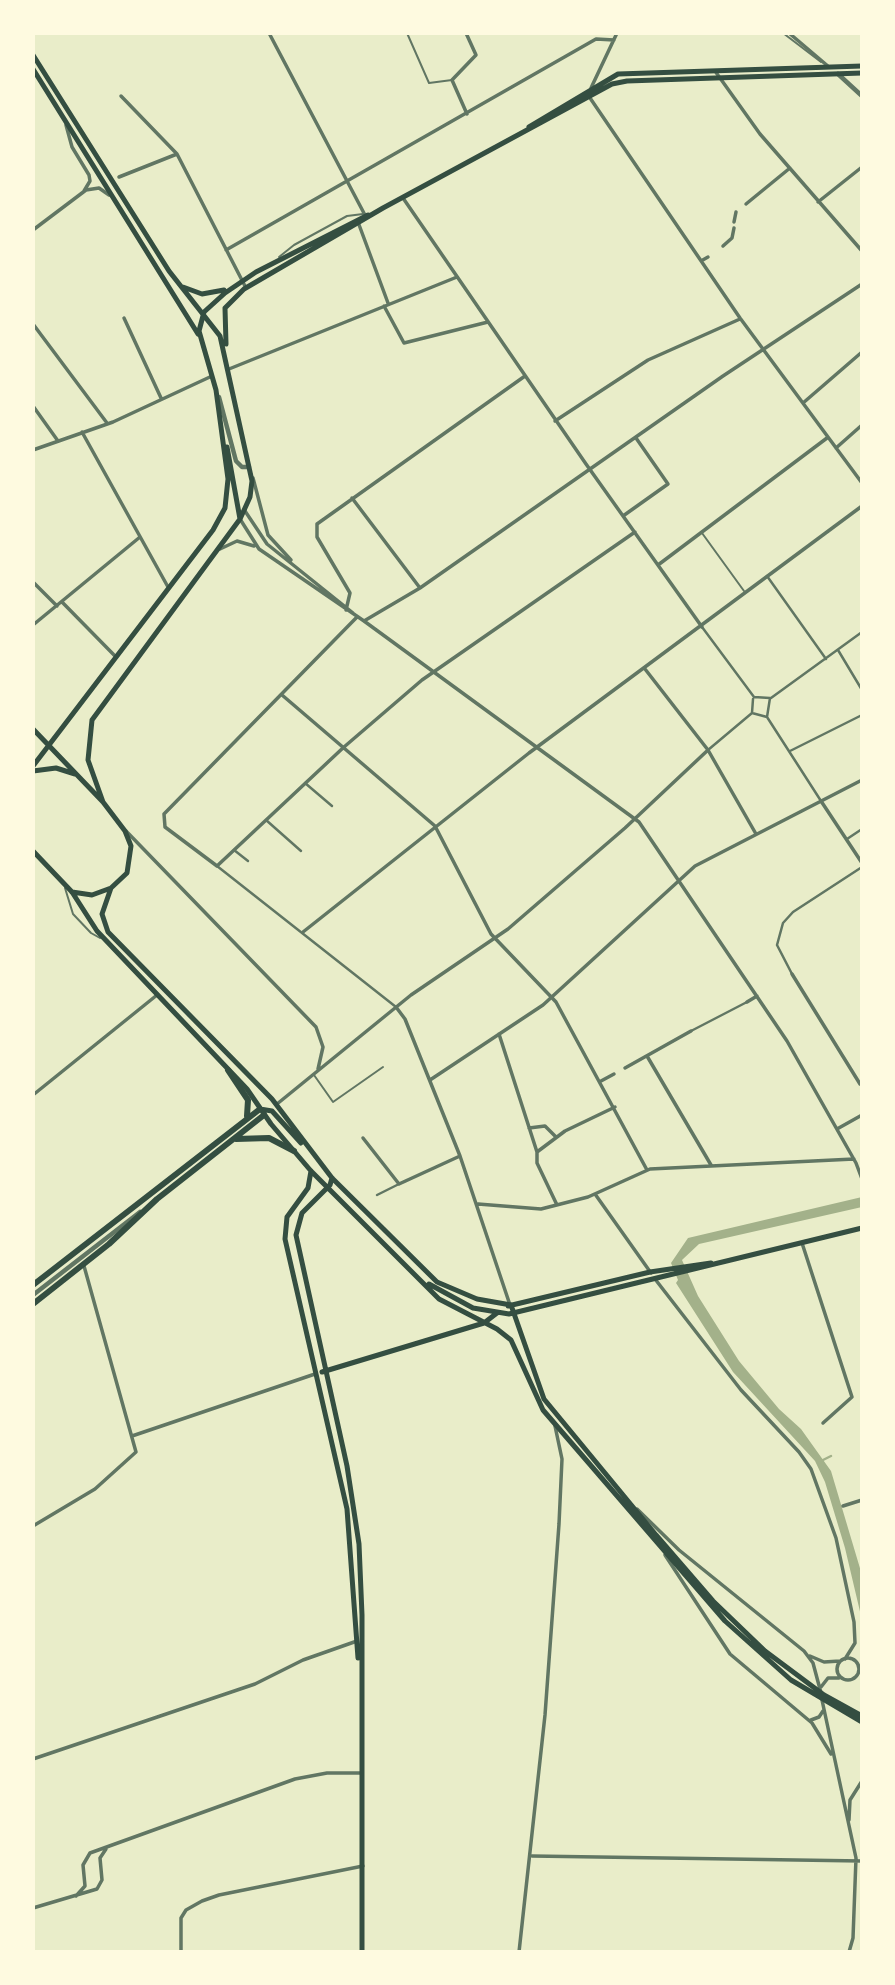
<!DOCTYPE html>
<style>
body{margin:0}
#map{position:relative;width:895px;height:1985px;overflow:hidden;background:#e9edc9;font-family:Ubuntu,sans-serif}
canvas{display:block}
.frame{position:absolute;inset:0;border:35px solid #fefae0;pointer-events:none}
</style>
<div id="map">
<canvas width="895" height="1985"></canvas>
<div class="frame"></div>
</div>
<script>
const ctx = document.querySelector('canvas').getContext('2d');
ctx.lineJoin = 'round';
function fill(path, color) { ctx.fillStyle = color; ctx.fill(path, 'evenodd'); }
const toPath = rows => new Path2D(rows.map(r => 'M' + r).join(''));
function trace(path, color, width, dash) { ctx.strokeStyle = color; ctx.lineWidth = width; ctx.lineCap = dash ? 'butt' : 'round'; ctx.setLineDash(dash || []); ctx.stroke(path); }
const water = toPath([
 [862,1197,862,1207,699,1244,682,1260,698,1296,739,1361,779,1409,801,1429,831,1471,862,1575,862,1620,845,1548,825,1482,815,1461,733,1372,676,1283,678,1280,671,1263,688,1238]
]);
const stream = toPath([
 [823,1460,831,1456]
]);
const service = toPath([
 [407,33,429,83,452,80],
 [783,33,821,62],
 [279,257,294,245,347,216,363,214],
 [702,533,744,591],
 [65,888,73,914,91,933,100,938],
 [314,1075,333,1102,383,1067]
]);
const pedestrian = toPath([
 [767,576,826,659],
 [702,627,754,697,770,698],
 [838,650,862,690],
 [770,698,767,717,821,801],
 [771,698,862,632],
 [752,713,753,699],
 [708,750,752,713,767,717],
 [790,751,862,715],
 [305,783,332,806],
 [266,820,301,851],
 [847,839,862,829],
 [234,850,248,861],
 [217,866,396,1007],
 [792,974,777,945,783,923,793,912,862,867],
 [691,1031,747,1002],
 [377,1195,399,1184]
]);
const minor = toPath([
 [269,33,366,217],
 [466,33,476,55,452,80,467,114],
 [789,33,829,67],
 [715,71,760,134,862,251],
 [591,88,617,33],
 [588,95,740,318,862,483],
 [121,96,177,154,246,288],
 [66,125,72,147,89,175,90,181,84,191],
 [119,177,177,154],
 [403,198,586,464,702,627],
 [818,202,862,167],
 [746,204,790,168],
 [358,222,388,303],
 [734,222,736,212],
 [33,230,86,190,99,188,109,195],
 [723,246,732,238,734,228],
 [226,250,596,39,614,40],
 [701,261,708,257],
 [384,306,404,343,488,322],
 [124,318,161,398],
 [33,324,107,423],
 [229,369,457,277],
 [803,403,862,352],
 [33,406,58,441],
 [555,421,648,360,740,319],
 [82,432,168,587],
 [836,448,862,425],
 [33,450,113,422,212,376],
 [253,478,268,535,291,560],
 [352,498,420,588],
 [245,511,267,544,353,613],
 [623,516,668,484,636,438],
 [240,519,259,549,364,621,639,822,787,1041,856,1163,862,1179],
 [220,549,237,541,254,546],
 [658,565,827,438],
 [33,582,57,606],
 [62,602,115,656],
 [346,610,350,593,317,537,317,524,525,376],
 [357,617,164,814,165,827,217,866,344,747,422,680,635,532],
 [364,621,420,588,723,376,862,284],
 [33,625,140,537],
 [645,669,708,750,756,834],
 [282,695,435,826,491,934,556,1002,647,1170],
 [821,801,862,863],
 [126,831,316,1027,323,1047,318,1069],
 [303,932,529,753,862,506],
 [792,974,860,1084],
 [747,1002,757,996],
 [396,1007,405,1019,460,1156,510,1305],
 [499,1034,537,1152,537,1163,557,1205],
 [647,1056,711,1165],
 [625,1068,691,1031],
 [430,1080,543,1005,695,866,862,780],
 [601,1081,614,1074],
 [862,1082,862,1088],
 [33,1095,157,995],
 [277,1104,411,995,508,929,625,828,708,750],
 [529,1128,545,1126,556,1137],
 [837,1129,862,1115],
 [363,1138,399,1184,460,1156],
 [537,1152,565,1131,615,1107],
 [595,1194,651,1273],
 [478,1204,541,1209,588,1197,650,1169,854,1159],
 [802,1243,852,1397,823,1423],
 [655,1279,741,1390,799,1452,811,1469,836,1538,854,1622,855,1643,845,1659],
 [132,1436,315,1374],
 [843,1506,862,1500],
 [637,1509,679,1550,804,1651,813,1663,821,1693],
 [33,1526,95,1489,136,1452,84,1266],
 [665,1555,730,1654,812,1723,831,1754],
 [810,1656,824,1662,840,1661],
 '837 1669a11 11 0 1 1 22 0a11 11 0 1 1-22 0Z',
 [821,1687,828,1678,839,1678],
 [822,1700,856,1858,853,1938,849,1952],
 [811,1720,819,1717,823,1711],
 [33,1759,255,1684,303,1660,357,1641],
 [849,1820,850,1800,862,1781],
 [532,1856,862,1861],
 [76,1896,85,1886,83,1865,90,1853,295,1779,327,1773,361,1773],
 [33,1908,97,1889,102,1880,100,1858,106,1849],
 [181,1952,181,1918,186,1910,202,1901,219,1895,363,1866],
 [519,1952,545,1715,559,1524,562,1459,555,1426]
]);
const tertiary = toPath([
 [838,74,862,96],
 [219,397,236,461,242,467,249,467],
 [33,1295,140,1212]
]);
const secondary = toPath([
 [33,55,169,271,220,336,252,481,250,497,240,519,92,720,88,760,103,802],
 [33,69,198,334],
 [529,127,618,74,862,66],
 [183,287,202,294,224,290],
 [226,344,225,308,244,289,383,208,612,84,627,81,862,73],
 [227,447,240,519],
 [33,729,103,802,125,831,131,846,127,873,111,888,92,895,72,892],
 [33,766,213,530,225,508,228,479,216,390,199,331,204,312,225,293,256,272,368,215],
 [33,771,56,768,75,774],
 [33,851,72,892,97,931,247,1089,271,1124,311,1171,439,1299,497,1329,511,1340,543,1410,725,1621,791,1680,862,1722],
 [111,888,102,914,108,932,272,1099,332,1178,437,1282,477,1299,511,1305],
 [260,1109,272,1111,301,1143],
 [311,1171,308,1188,287,1217,285,1239,347,1509,358,1658],
 [332,1178,330,1185,302,1213,296,1235,347,1466,359,1544,362,1615,362,1952],
 [429,1284,473,1308,509,1314,862,1228],
 [511,1305,544,1399,656,1535,713,1601,765,1651,824,1695,862,1716],
 [508,1306,650,1272,711,1263],
 [322,1372,484,1323,497,1313]
]);
const primary = toPath([
 [228,1070,248,1100,247,1116],
 [236,1139,269,1138,294,1151],
 [33,1285,260,1109],
 [33,1304,109,1244,157,1199,264,1115]
]);
fill(water, '#a3b18a');
trace(stream, '#a3b18a', 2.5);
trace(service, '#617663', 2);
trace(pedestrian, '#617663', 2.5);
trace(minor, '#617663', 3.5);
trace(tertiary, '#617663', 4.5);
trace(secondary, '#344e41', 5);
trace(primary, '#344e41', 6);
</script>
